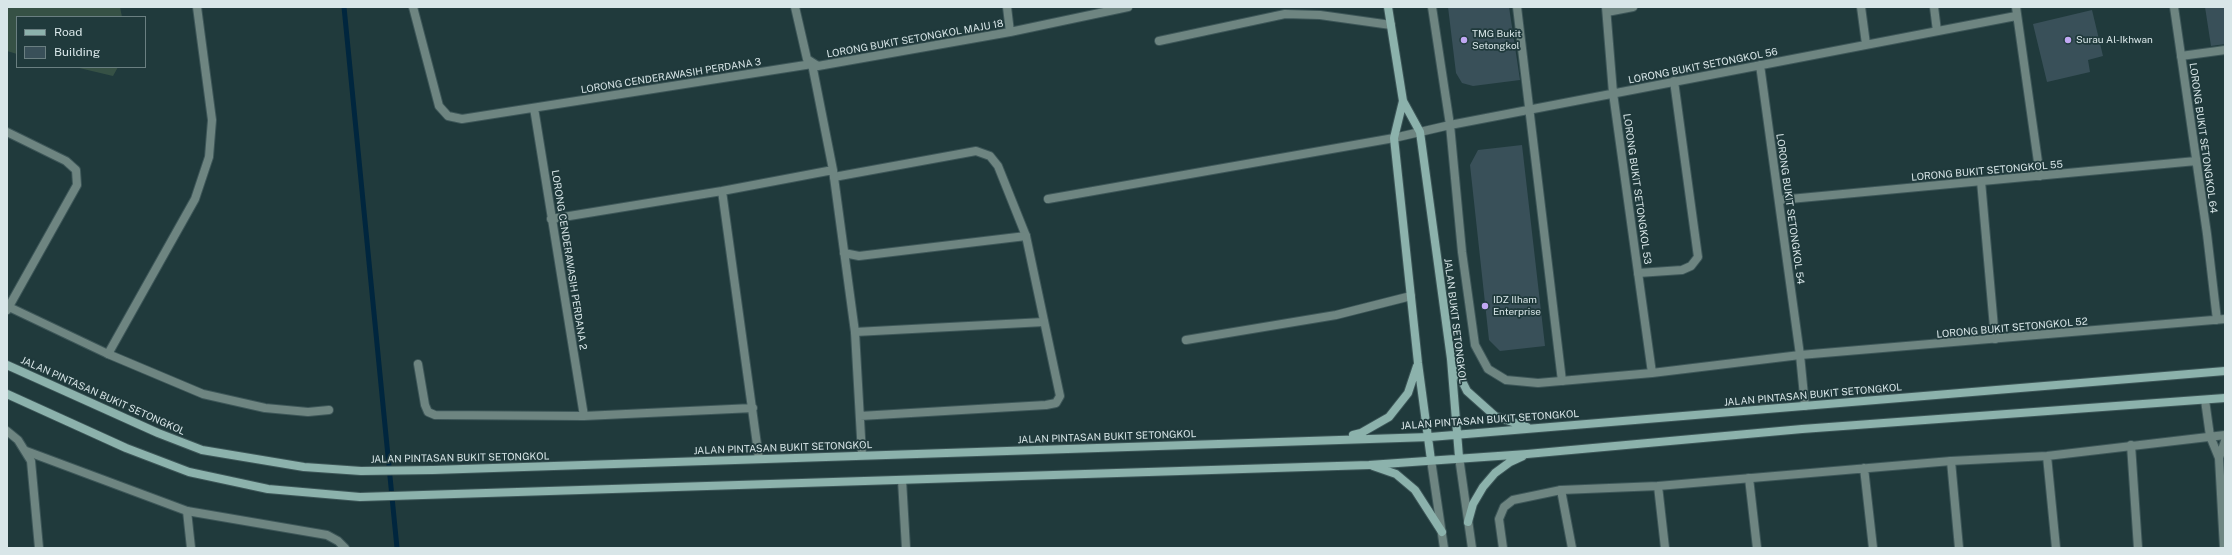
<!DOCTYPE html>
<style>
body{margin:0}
#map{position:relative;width:2232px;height:555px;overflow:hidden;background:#203a3c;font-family:"Public Sans",sans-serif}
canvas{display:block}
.frame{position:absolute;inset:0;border:8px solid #d8e6e8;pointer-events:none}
.legend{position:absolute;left:16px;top:16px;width:130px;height:52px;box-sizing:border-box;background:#203a3c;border:1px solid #6a7f81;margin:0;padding:5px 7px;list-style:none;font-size:12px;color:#d8e6e8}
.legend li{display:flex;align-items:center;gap:8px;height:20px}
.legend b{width:20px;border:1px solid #6a7f81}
</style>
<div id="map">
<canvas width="2232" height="555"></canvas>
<div class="frame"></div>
<ul class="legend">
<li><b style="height:5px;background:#8cb2ac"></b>Road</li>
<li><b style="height:11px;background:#395059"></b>Building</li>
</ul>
</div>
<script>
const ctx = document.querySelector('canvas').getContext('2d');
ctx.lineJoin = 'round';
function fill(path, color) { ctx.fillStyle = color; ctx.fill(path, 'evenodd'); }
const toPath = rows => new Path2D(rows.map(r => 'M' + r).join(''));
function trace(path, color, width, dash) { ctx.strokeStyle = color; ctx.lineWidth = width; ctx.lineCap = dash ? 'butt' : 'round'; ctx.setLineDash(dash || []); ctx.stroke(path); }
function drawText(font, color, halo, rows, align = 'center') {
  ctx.font = font + ' "Public Sans",sans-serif'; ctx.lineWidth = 3.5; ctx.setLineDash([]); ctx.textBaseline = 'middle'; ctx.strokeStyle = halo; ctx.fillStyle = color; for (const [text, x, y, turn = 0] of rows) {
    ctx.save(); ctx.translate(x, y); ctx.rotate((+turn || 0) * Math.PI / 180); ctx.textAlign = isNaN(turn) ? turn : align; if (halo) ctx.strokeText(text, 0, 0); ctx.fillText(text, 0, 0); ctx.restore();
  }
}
const green = toPath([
 [7,7,120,7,122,17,17,17,17,54,7,51],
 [75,67,118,67,113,76]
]);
const stream = toPath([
 [344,7,397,548]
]);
const building = toPath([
 [1448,7,1509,7,1520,80,1473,86,1462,83,1456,73],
 [2205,7,2225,7,2225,44,2211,46],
 [2092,10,2103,56,2088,60,2090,72,2047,82,2033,24],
 [1522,145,1545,346,1500,351,1489,340,1470,165,1478,150]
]);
const lane = toPath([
 [1517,7,1562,381],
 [1934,7,1937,31],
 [1607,12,1633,7],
 [2181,56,2225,50],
 [834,177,976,151,990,156,998,166,1026,236],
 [1981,181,1995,339],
 [1638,273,1682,270,1691,266,1698,257,1674,81],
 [855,332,1044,322],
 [108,354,203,394,265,408,308,412,329,410],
 [2131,445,2138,548],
 [26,451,187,511,327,535,338,541,345,548],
 [1951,461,1959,548],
 [1749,478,1757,548],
 [902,480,906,548],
 [1561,490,1572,548]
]);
const street = toPath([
 [413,7,439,106,448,116,462,119,812,64],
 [795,7,807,59,818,66,1010,32,1128,7],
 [1007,7,1010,32],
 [1432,7,1450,125,1462,252,1475,345,1488,369,1506,380,1538,383,1652,373,1800,355,2225,319],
 [1606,7,1613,93,1652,373],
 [1861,7,1866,44],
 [2016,7,2040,176],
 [2174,7,2207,234,2217,320],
 [1159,41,1285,14,1320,15,1391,25],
 [812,64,833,170,855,332,862,455],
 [1760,65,1800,355,1805,406],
 [534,108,584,416],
 [7,132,66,161,76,170,77,185,7,310],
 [722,191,759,459],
 [1048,199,1394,138,1450,125,2016,16],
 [1779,200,2196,161],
 [551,219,722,191,833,170],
 [844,253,859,256,1026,236,1060,396,1056,403,1046,405,860,416],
 [9,307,108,354,195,199,209,157,212,120,197,7],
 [1186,340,1336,315,1411,296],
 [418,364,425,405,428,412,435,415,584,416,753,408],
 [2205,400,2210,436,2219,458,2225,441],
 [7,431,18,440,31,461,39,548],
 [2047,456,2056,548],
 [1459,457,1472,548],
 [2219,458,2224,548],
 [1431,460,1444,548],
 [1864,468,1873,548],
 [1658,486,1665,548],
 [187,511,191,548],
 [1503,548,1499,519,1504,507,1513,500,1561,490,1658,486,1951,461,2047,456,2225,435]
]);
const secondary = toPath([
 [1388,7,1403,101,1420,132,1451,359,1459,457],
 [1403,101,1394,138,1418,363,1431,460],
 [1453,363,1467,391,1495,416,1527,427],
 [7,365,158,433,202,450,304,467,361,471,433,470,1430,437,2225,371],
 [7,394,126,448,189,472,268,489,360,497,1369,465,1527,454,1802,429,2225,398],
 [1353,435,1361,433,1389,417,1408,393,1417,366],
 [1373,466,1396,474,1415,490,1442,532],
 [1468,522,1473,504,1483,487,1495,473,1510,462,1523,456]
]);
const markers = [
 [1464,40,4,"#c1a8f3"],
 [2068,40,4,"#c1a8f3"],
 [1485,306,4,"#c1a8f3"]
];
const poiNames = [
 ["TMG Bukit",1472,34],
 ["Setongkol",1472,46],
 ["Surau Al-Ikhwan",2076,40],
 ["IDZ Ilham",1493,300],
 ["Enterprise",1493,312]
];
const streetNames = [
 ["LORONG BUKIT SETONGKOL MAJU 18",915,39,-10],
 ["LORONG BUKIT SETONGKOL 56",1703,66,-11],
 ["LORONG CENDERAWASIH PERDANA 3",671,76,-9],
 ["LORONG BUKIT SETONGKOL 64",2203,138,82],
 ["LORONG BUKIT SETONGKOL 55",1987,171,-5],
 ["LORONG BUKIT SETONGKOL 53",1637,189,82],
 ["LORONG BUKIT SETONGKOL 54",1790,209,82],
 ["LORONG CENDERAWASIH PERDANA 2",569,260,81],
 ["JALAN BUKIT SETONGKOL",1455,321,83],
 ["LORONG BUKIT SETONGKOL 52",2012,328,-5],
 ["JALAN PINTASAN BUKIT SETONGKOL",1813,395,-5],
 ["JALAN PINTASAN BUKIT SETONGKOL",103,396,24],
 ["JALAN PINTASAN BUKIT SETONGKOL",1490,420,-4],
 ["JALAN PINTASAN BUKIT SETONGKOL",1107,437,-2],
 ["JALAN PINTASAN BUKIT SETONGKOL",783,448,-2],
 ["JALAN PINTASAN BUKIT SETONGKOL",460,458,-1]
];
fill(green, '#365145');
trace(stream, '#00263e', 5);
fill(building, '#395059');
trace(lane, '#3d5658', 10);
trace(street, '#3d5658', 10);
trace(secondary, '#3d5658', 10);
trace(lane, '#6e8581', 8);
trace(street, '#6e8581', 8);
trace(secondary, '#8cb2ac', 8);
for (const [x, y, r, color] of markers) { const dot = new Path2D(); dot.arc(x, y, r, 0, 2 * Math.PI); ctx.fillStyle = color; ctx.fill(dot); trace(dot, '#203a3c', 1.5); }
drawText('10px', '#d8e6e8', '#203a3c', poiNames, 'left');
drawText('10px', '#d8e6e8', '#203a3c', streetNames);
</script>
